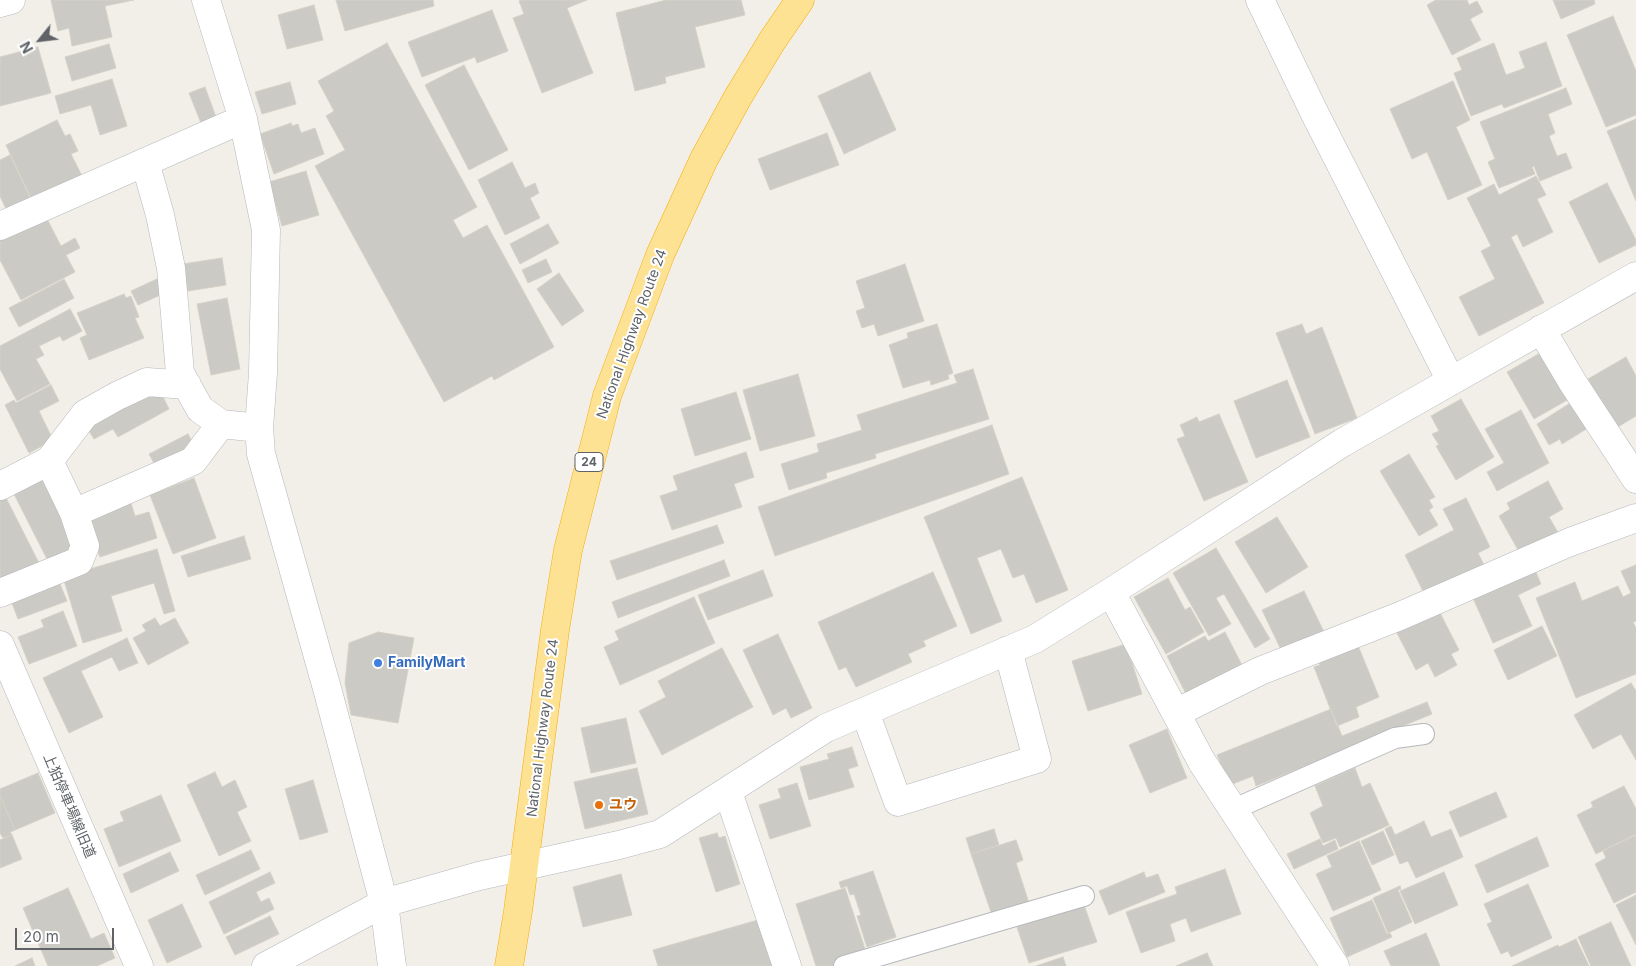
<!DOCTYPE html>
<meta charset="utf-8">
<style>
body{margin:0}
#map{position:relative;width:1636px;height:966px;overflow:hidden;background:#f1efe8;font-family:Inter,sans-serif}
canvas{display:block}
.north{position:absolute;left:15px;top:15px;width:50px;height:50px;-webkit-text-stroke:4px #fff;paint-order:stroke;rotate:241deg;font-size:14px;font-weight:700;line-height:20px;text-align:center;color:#5f6368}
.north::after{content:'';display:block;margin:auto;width:18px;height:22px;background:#5f6368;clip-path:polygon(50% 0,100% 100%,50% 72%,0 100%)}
.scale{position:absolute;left:15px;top:928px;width:99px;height:22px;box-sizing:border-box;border:2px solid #5f6368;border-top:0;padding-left:6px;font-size:15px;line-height:18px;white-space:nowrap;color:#5f6368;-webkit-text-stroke:4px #fff;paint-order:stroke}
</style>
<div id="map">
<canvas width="1636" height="966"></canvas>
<div class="north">N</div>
<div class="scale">20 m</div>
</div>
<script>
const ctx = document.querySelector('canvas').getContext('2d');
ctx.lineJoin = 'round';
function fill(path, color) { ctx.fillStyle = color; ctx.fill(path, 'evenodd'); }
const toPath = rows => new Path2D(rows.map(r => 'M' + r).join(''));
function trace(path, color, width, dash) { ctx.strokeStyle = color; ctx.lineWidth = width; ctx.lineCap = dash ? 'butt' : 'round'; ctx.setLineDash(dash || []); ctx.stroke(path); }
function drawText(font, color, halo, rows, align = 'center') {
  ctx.font = font + ' Inter,"Noto Sans JP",sans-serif'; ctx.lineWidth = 4; ctx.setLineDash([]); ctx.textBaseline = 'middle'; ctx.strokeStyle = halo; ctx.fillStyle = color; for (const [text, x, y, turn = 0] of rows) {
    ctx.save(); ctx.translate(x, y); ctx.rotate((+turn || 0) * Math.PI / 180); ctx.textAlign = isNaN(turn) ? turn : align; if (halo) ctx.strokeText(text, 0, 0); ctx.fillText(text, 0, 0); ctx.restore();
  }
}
const building = toPath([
 [51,0,134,0,105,6,112,37,72,46,69,28,58,31,51,0],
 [336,0,433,0,434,6,345,31,336,0],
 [522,0,587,0,567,8,593,73,542,93,513,18,524,14,519,1,522,0],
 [666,0,741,0,745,15,695,27,705,67,665,77,666,83,635,91,616,13,666,0],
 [1436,0,1467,0,1469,5,1477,1,1483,12,1470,19,1481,40,1452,55,1427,5,1436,0],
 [1553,0,1594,0,1595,4,1561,19,1553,0],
 [314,5,323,40,287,49,278,15,314,5],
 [492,10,508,51,477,63,475,57,422,77,408,42,492,10],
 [1613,16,1636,71,1636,115,1606,127,1567,35,1613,16],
 [1546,42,1562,86,1504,108,1502,104,1471,116,1454,73,1462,70,1457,58,1494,43,1506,75,1525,68,1519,52,1546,42],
 [387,43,477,207,453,220,463,238,487,225,554,347,494,380,492,376,444,402,315,166,345,150,326,116,334,111,318,81,387,43],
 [109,44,116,68,72,81,65,57,109,44],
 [38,47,51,93,0,106,0,57,38,47],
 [464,65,508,150,469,170,425,85,464,65],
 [870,72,896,130,844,154,818,96,870,72],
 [112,79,127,126,100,135,91,105,60,114,55,96,112,79],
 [1453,81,1470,120,1456,127,1482,185,1448,200,1427,152,1412,159,1390,109,1453,81],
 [290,82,296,104,262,114,255,92,290,82],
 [205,87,216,117,201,123,189,93,205,87],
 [1566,88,1572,104,1548,114,1555,133,1549,136,1557,156,1566,153,1572,168,1540,181,1534,166,1532,167,1535,174,1499,188,1488,162,1495,159,1480,122,1566,88],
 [1636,119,1636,201,1607,131,1636,119],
 [57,120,65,136,70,134,78,151,71,154,82,176,32,200,6,145,57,120],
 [291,123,292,126,298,124,301,133,315,128,324,154,274,174,260,134,291,123],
 [827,133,839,165,770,190,758,159,827,133],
 [10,155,31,200,7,211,0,196,0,160,10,155],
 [512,162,525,188,535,183,539,193,530,198,540,218,505,235,478,180,512,162],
 [306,171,319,215,282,226,269,182,306,171],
 [1536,176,1546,195,1537,199,1553,232,1523,247,1517,234,1511,237,1544,303,1479,336,1459,297,1495,279,1481,251,1491,246,1467,198,1494,184,1499,195,1536,176],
 [1607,183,1636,240,1636,245,1599,263,1569,202,1607,183],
 [46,217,61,246,75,238,80,248,66,255,75,272,21,300,0,260,0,240,46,217],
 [548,224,559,243,520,264,510,244,548,224],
 [222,258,226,285,188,291,183,264,222,258],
 [546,259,552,272,528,283,522,270,546,259],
 [905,264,924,321,878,336,874,324,862,328,856,311,865,308,856,281,905,264],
 [559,273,584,311,562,326,537,289,559,273],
 [159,278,165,293,138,305,131,291,159,278],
 [64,279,74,298,19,327,9,308,64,279],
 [124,294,126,298,131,296,139,317,135,318,144,338,89,360,80,338,87,335,77,313,124,294],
 [227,298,240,369,211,375,197,304,227,298],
 [70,309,82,331,63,341,60,336,39,346,44,355,36,359,50,384,17,401,0,369,0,346,70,309],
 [937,324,953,373,948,375,949,379,931,385,930,380,903,388,889,345,908,338,907,333,937,324],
 [1302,324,1306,334,1322,327,1357,418,1315,434,1276,333,1302,324],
 [1542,352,1569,399,1534,419,1507,372,1542,352],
 [1626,357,1636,376,1636,416,1616,428,1588,379,1626,357],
 [973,369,989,419,875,454,876,458,826,473,827,478,789,490,781,464,819,452,817,444,862,430,857,415,957,383,954,375,973,369],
 [798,374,815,436,760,451,743,390,798,374],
 [1287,380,1310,437,1256,458,1234,401,1287,380],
 [51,385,59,401,39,411,53,440,29,453,5,405,14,400,16,403,51,385],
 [158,387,169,409,118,437,113,429,94,439,86,426,158,387],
 [736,392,751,439,695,456,681,409,736,392],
 [1461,399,1494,457,1456,480,1436,446,1439,445,1432,434,1439,431,1431,416,1461,399],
 [1572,402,1588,428,1562,444,1560,439,1549,445,1537,424,1572,402],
 [1521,410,1549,463,1497,491,1487,472,1504,463,1485,429,1521,410],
 [1219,414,1248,482,1204,501,1177,439,1185,436,1180,425,1197,417,1199,422,1219,414],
 [992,425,1009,474,775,556,758,507,992,425],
 [188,434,194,445,155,465,149,454,188,434],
 [746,452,754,477,734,484,742,507,672,530,660,496,678,490,673,476,746,452],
 [1409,454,1435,497,1429,500,1433,507,1429,510,1438,525,1419,536,1380,471,1409,454],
 [1022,477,1068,590,1036,603,1024,574,1013,578,1001,549,977,558,1002,621,971,634,924,517,1022,477],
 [41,478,78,549,49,563,13,492,41,478],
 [194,478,216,538,173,554,150,495,194,478],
 [1548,481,1563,509,1549,517,1560,536,1522,557,1499,516,1510,509,1507,503,1548,481],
 [1,488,41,567,0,587,0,489,1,488],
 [1466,498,1490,547,1478,553,1485,567,1426,597,1405,555,1454,530,1443,509,1466,498],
 [130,500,135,516,149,512,157,538,100,557,85,515,130,500],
 [1277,517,1308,567,1266,593,1235,542,1277,517],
 [717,525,724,543,617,580,610,561,717,525],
 [244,536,251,559,188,577,181,556,244,536],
 [1216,548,1270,639,1255,648,1224,594,1216,598,1231,624,1209,636,1173,573,1216,548],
 [157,549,175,611,164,614,154,583,111,596,122,631,83,643,63,577,157,549],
 [724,560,730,576,618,618,612,602,724,560],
 [1636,565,1636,621,1633,622,1636,628,1636,674,1576,698,1536,598,1575,582,1582,601,1618,586,1623,597,1631,593,1621,571,1636,565],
 [763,570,773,596,708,620,698,595,763,570],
 [1535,570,1541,584,1518,595,1532,626,1493,643,1473,598,1535,570],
 [933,572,957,626,923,641,926,646,908,654,912,662,856,687,846,667,839,670,818,622,933,572],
 [1168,578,1185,610,1190,607,1204,632,1166,654,1134,597,1168,578],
 [58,579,67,601,18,619,10,598,58,579],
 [1304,591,1326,636,1284,656,1262,610,1304,591],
 [694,597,715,643,620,685,604,647,619,640,615,631,694,597],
 [1438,609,1459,650,1451,654,1457,665,1435,677,1428,663,1416,670,1396,631,1438,609],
 [63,611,77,646,29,664,18,637,44,627,41,620,63,611],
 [155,618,160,626,175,618,189,643,148,665,133,638,146,631,142,625,155,618],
 [1542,626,1557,656,1508,680,1494,650,1542,626],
 [378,632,414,638,398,723,351,715,345,683,349,643,378,632],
 [1225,632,1244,669,1188,698,1167,656,1205,636,1208,641,1225,632],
 [778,634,812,708,791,718,786,708,773,715,743,650,778,634],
 [127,638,138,663,119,671,112,657,81,671,103,717,69,733,43,678,127,638],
 [1357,643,1379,697,1356,707,1359,717,1337,726,1314,667,1320,665,1318,659,1357,643],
 [1126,644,1142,694,1088,711,1072,661,1126,644],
 [722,648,753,707,662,755,639,711,666,697,658,681,722,648],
 [1631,683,1636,691,1636,760,1621,734,1593,749,1574,715,1631,683],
 [1427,702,1432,714,1256,786,1253,776,1230,785,1217,755,1331,709,1342,736,1427,702],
 [626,718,636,763,591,773,581,728,626,718],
 [1167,729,1187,778,1150,793,1129,745,1167,729],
 [852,747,858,766,848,769,854,787,809,800,800,767,829,759,827,754,852,747],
 [637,768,648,814,585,829,574,782,637,768],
 [1355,768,1362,787,1370,783,1389,825,1340,847,1336,838,1323,843,1310,813,1323,806,1315,786,1355,768],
 [215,772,222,787,235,780,247,807,237,812,251,841,219,856,187,785,215,772],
 [38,773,55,813,15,830,0,796,0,789,38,773],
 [313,780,328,832,300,840,285,789,313,780],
 [797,783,811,826,770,839,759,805,781,798,778,789,797,783],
 [1624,786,1636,809,1636,834,1596,854,1577,815,1593,807,1591,802,1624,786],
 [1496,792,1507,817,1460,837,1449,812,1496,792],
 [161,795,181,841,119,867,104,829,124,821,120,812,161,795],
 [0,796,15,830,10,832,12,835,3,838,0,833,0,796],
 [1424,821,1431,837,1451,829,1463,857,1416,878,1408,861,1400,864,1385,829,1391,826,1395,835,1424,821],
 [994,829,999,845,971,854,966,838,994,829],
 [1383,831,1394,855,1372,865,1361,841,1383,831],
 [717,833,719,838,725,836,740,884,716,892,699,838,717,833],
 [12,835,22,859,0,868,0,840,12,835],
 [1636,835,1636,892,1614,903,1595,864,1606,858,1603,851,1636,835],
 [1537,837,1549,866,1487,893,1475,865,1537,837],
 [1320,839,1323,846,1335,840,1338,849,1294,869,1287,854,1320,839],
 [1016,840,1023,860,1016,863,1029,903,992,915,971,854,1016,840],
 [1359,841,1381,890,1333,911,1316,874,1332,867,1327,856,1359,841],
 [251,850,260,869,205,895,196,875,251,850],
 [170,852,179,871,131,893,123,874,170,852],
 [1225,869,1241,914,1191,932,1186,918,1170,924,1175,941,1141,953,1126,912,1177,894,1175,887,1225,869],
 [873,871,896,937,867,947,857,916,861,915,854,894,850,895,847,886,841,888,839,882,873,871],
 [270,872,275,883,256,892,261,902,269,898,274,909,224,934,209,902,270,872],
 [1144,872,1146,878,1158,874,1165,892,1109,915,1099,891,1144,872],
 [1444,872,1458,905,1415,924,1400,891,1444,872],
 [621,874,632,915,583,927,573,887,621,874],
 [1528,884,1552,938,1511,957,1508,951,1501,954,1487,924,1492,922,1484,904,1528,884],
 [1400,886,1401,889,1398,890,1412,922,1388,933,1373,898,1400,886],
 [68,888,91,939,104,933,115,958,97,966,48,966,23,908,68,888],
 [845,888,867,955,833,966,816,966,796,904,845,888],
 [1636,895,1636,945,1616,905,1636,895],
 [1372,900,1387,934,1390,933,1392,937,1347,957,1330,918,1372,900],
 [182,904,202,947,167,963,148,920,182,904],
 [1084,905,1097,942,1029,963,1017,927,1084,905],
 [270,916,279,934,235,955,226,937,270,916],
 [758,920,772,966,658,966,653,950,758,920],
 [1611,922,1631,966,1591,966,1578,937,1611,922],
 [1426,933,1440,966,1391,966,1384,951,1426,933],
 [1576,939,1589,966,1512,966,1558,945,1559,947,1576,939],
 [1207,953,1213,966,1176,966,1207,953],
 [1063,957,1066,966,1036,966,1063,957],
 [32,958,35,966,15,966,32,958]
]);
const lane = toPath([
 [1232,810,1395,738,1424,734],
 [844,966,1084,896]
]);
const street = toPath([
 [206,0,243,119,266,230,263,373,259,428,261,454,328,692,384,903,392,966],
 [1260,0,1315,114,1451,381],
 [0,3,11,0],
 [145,162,160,215,171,268,180,373,200,409,221,424,259,428],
 [0,226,243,119],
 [1541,329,1573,383,1636,479],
 [0,486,49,461],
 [74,513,193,461,221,424],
 [1111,592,1202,762,1335,966],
 [0,593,79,561,85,546,74,513,49,461,85,414,117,396,147,382,187,385],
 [0,645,139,966],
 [865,712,898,802,1037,759,1008,650],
 [1176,713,1260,671,1400,616,1570,542,1636,518],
 [728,792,787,966],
 [266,966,384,903,479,876,619,845,660,834,826,728,1035,639,1111,592,1342,443,1636,276]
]);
const highway = toPath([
 [509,966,518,911,555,630,568,550,607,396,660,255,704,159,738,97,772,41,800,0]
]);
const markers = [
 [378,663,5,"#3f7fe0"],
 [599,805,5,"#e8710a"]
];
const shields = [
 [589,462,28]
];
const shieldNames = [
 ["24",589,462]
];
const streetNames = [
 ["National Highway Route 24",632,334,-70],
 ["National Highway Route 24",543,728,-83],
 ["上狛停車場線旧道",69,806,67]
];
const shopNames = [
 ["FamilyMart",388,663]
];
const foodNames = [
 ["ユウ",609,805]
];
fill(building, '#cccac5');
trace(building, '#d6d1c6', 1);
trace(lane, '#b5b8bc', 22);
trace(street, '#b5b8bc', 29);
trace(highway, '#f9ab00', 29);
trace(lane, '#fff', 20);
trace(street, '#fff', 28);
trace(highway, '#fde293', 28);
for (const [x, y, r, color] of markers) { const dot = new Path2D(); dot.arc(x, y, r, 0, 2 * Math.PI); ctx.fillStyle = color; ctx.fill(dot); trace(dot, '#fff', 2); }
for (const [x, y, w] of shields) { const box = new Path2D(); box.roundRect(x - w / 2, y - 9.5, w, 19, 4); ctx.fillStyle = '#fff'; ctx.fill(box); trace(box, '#5f6368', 1); }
drawText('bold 12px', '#5f6368', null, shieldNames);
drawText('14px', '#5f6368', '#fff', streetNames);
drawText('bold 14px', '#366cbe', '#fff', shopNames, 'left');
drawText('bold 14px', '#c56008', '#fff', foodNames, 'left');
</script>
